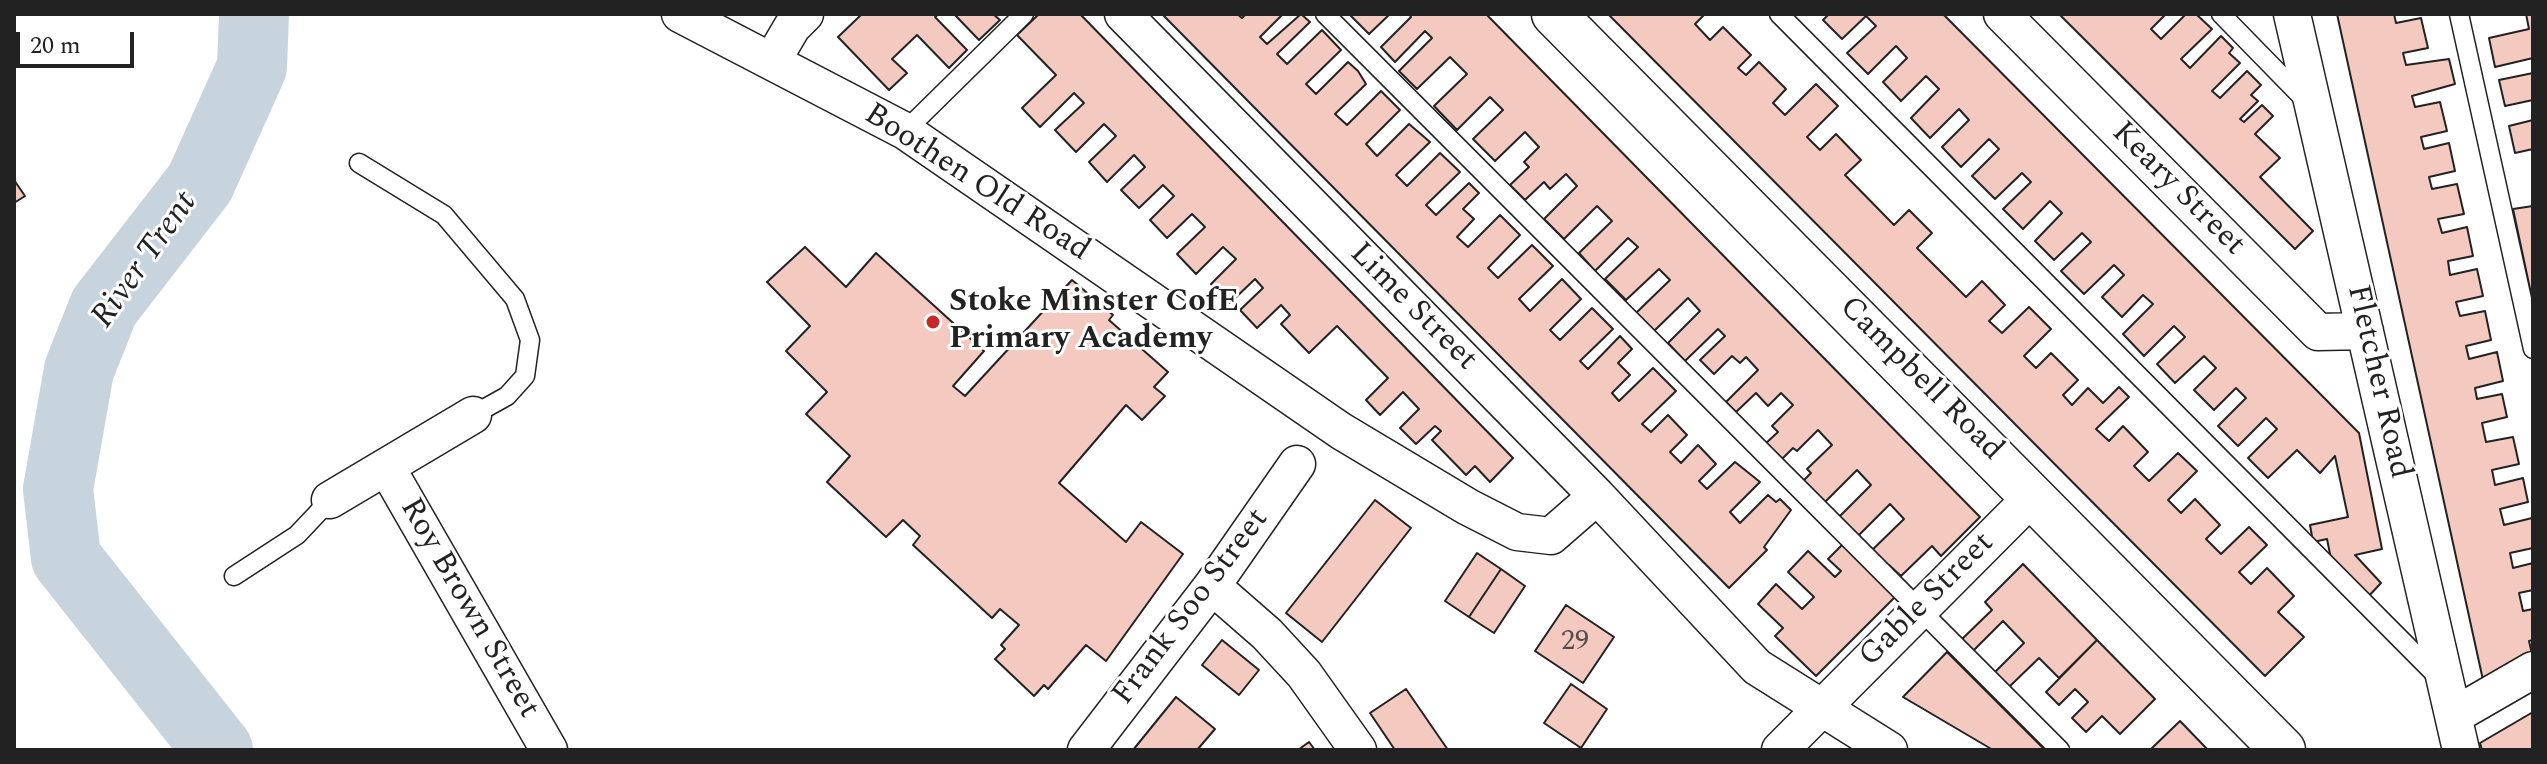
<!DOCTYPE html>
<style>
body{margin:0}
#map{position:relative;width:2547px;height:764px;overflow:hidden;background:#fff;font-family:Spectral,serif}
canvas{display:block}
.frame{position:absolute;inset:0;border:16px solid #222;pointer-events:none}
.scale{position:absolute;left:16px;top:32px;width:118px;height:36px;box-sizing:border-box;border:4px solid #222;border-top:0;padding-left:10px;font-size:24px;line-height:28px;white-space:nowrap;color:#222;-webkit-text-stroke:6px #fff;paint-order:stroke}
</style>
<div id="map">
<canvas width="2547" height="764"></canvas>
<div class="frame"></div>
<div class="scale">20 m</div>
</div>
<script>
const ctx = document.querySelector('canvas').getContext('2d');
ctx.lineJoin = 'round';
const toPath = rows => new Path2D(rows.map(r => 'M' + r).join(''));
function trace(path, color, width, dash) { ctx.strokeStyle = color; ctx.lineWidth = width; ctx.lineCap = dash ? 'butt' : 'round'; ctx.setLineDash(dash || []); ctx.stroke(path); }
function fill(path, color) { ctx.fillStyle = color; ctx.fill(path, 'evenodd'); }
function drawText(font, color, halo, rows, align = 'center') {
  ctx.font = font + ' Spectral,serif'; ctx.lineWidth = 6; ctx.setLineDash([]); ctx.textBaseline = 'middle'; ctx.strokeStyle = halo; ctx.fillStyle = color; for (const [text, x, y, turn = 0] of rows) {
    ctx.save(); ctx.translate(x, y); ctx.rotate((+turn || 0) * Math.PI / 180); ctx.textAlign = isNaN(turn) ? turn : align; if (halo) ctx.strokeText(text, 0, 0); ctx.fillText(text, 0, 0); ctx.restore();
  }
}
const river = toPath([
 [218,750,66,558,58,489,79,370,104,307,200,183,252,67,254,14]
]);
const building = toPath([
 [862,14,939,14,935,17,967,50,949,68,917,35,892,59,907,73,889,90,838,37,862,14],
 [954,14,993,14,1000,20,979,40,954,14],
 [1039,14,1080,14,1513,458,1490,482,1475,466,1466,475,1432,440,1441,431,1435,426,1416,444,1400,428,1419,409,1403,392,1380,415,1366,400,1388,378,1337,326,1309,353,1281,324,1290,315,1281,305,1257,328,1240,310,1263,288,1255,279,1230,303,1211,284,1236,259,1223,247,1196,274,1177,254,1205,227,1192,214,1167,238,1150,220,1174,196,1163,185,1139,208,1121,190,1145,167,1134,155,1107,182,1089,162,1116,136,1104,124,1076,152,1055,130,1084,103,1074,93,1040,127,1022,108,1056,75,1017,35,1039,14],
 [1162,14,1237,14,1242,18,1246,14,1283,14,1260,37,1267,44,1301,14,1310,22,1277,54,1287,64,1322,30,1341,50,1306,84,1316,94,1348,62,1358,71,1366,84,1335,114,1347,125,1381,91,1400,110,1366,144,1377,156,1409,124,1430,142,1396,175,1407,186,1440,153,1460,172,1426,205,1436,215,1469,183,1479,193,1463,209,1474,219,1457,237,1468,247,1500,215,1520,235,1488,268,1498,278,1532,245,1553,266,1519,299,1530,311,1562,279,1581,299,1550,330,1560,340,1592,308,1613,329,1580,361,1588,369,1620,336,1632,349,1618,363,1630,375,1612,393,1619,401,1653,368,1676,391,1642,424,1651,432,1668,415,1687,435,1670,452,1681,463,1698,445,1716,464,1699,481,1707,489,1735,462,1760,482,1730,512,1740,523,1768,495,1776,502,1780,499,1791,510,1764,547,1767,550,1729,588,1162,14],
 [1349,14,1390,14,1369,34,1349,14],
 [1409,14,1486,14,1980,517,1941,556,1932,546,1901,576,1889,565,1884,570,1868,554,1904,519,1890,504,1858,536,1839,517,1871,485,1857,470,1824,503,1803,481,1811,473,1807,469,1832,445,1818,430,1797,451,1793,448,1781,460,1765,444,1778,432,1772,426,1793,405,1781,393,1768,406,1756,393,1736,412,1726,402,1758,370,1746,357,1740,363,1732,356,1714,374,1700,360,1725,336,1718,329,1685,361,1668,343,1700,311,1688,298,1654,331,1636,313,1670,280,1659,269,1626,300,1605,279,1638,247,1628,238,1595,271,1579,253,1612,221,1597,206,1564,239,1544,219,1577,186,1566,174,1550,189,1544,182,1525,200,1510,185,1529,167,1524,162,1539,147,1525,132,1495,161,1473,139,1503,110,1490,97,1457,130,1434,106,1467,74,1450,57,1417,89,1399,71,1432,38,1425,31,1395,62,1381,47,1411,17,1409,14],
 [1608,14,1705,14,1695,24,1710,40,1723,27,1751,55,1738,68,1746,75,1759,62,1786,89,1773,103,1785,115,1816,84,1838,106,1807,137,1820,150,1836,134,1861,160,1845,175,1894,225,1909,210,1932,233,1917,248,1966,297,1982,281,2005,305,1989,321,2002,333,2029,307,2051,329,2024,356,2036,368,2051,353,2078,380,2063,395,2072,405,2088,388,2103,403,2119,387,2129,397,2096,429,2109,441,2123,426,2148,452,2134,466,2149,481,2178,453,2197,471,2168,500,2181,513,2195,499,2220,525,2206,539,2221,554,2249,527,2267,545,2239,572,2251,584,2267,568,2294,596,2278,612,2304,637,2265,676,1608,14],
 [1829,14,1943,14,2359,433,2382,549,2355,555,2381,583,2366,599,2333,569,2327,539,2313,542,2310,525,2348,517,2335,456,2320,473,2297,450,2268,478,2248,458,2277,429,2266,418,2238,446,2218,426,2246,398,2236,388,2214,410,2194,390,2216,368,2204,356,2175,383,2157,364,2185,337,2174,326,2144,356,2123,334,2153,304,2143,295,2122,317,2102,297,2124,275,2114,265,2084,294,2061,271,2091,242,2082,233,2054,260,2035,241,2062,213,2050,201,2023,229,2003,209,2031,182,2022,173,1995,199,1972,176,1999,149,1989,139,1961,167,1942,147,1969,120,1959,109,1930,138,1911,118,1939,89,1926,76,1901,101,1883,82,1907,58,1896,46,1868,74,1847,53,1876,26,1866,16,1842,39,1823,20,1829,14],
 [2059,14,2166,14,2151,29,2161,39,2186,14,2196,14,2212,29,2181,59,2190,68,2221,36,2233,48,2229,53,2240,63,2212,91,2220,98,2247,71,2261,85,2251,95,2258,101,2240,119,2244,122,2262,105,2273,116,2255,134,2280,158,2260,177,2313,231,2295,249,2059,14],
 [2337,14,2394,14,2396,23,2421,18,2428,48,2403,53,2406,65,2449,59,2455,84,2412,96,2415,107,2440,102,2447,131,2421,137,2424,149,2449,143,2455,171,2429,177,2432,189,2457,184,2464,214,2438,219,2442,233,2467,227,2473,256,2448,261,2450,275,2477,269,2483,296,2456,302,2460,316,2485,311,2491,340,2466,346,2469,359,2497,352,2503,381,2475,388,2477,399,2502,394,2507,417,2482,423,2486,442,2513,437,2519,464,2492,470,2495,485,2523,478,2528,502,2500,509,2504,525,2532,518,2533,522,2533,548,2510,553,2513,568,2533,563,2533,590,2519,593,2523,611,2533,609,2533,640,2529,641,2532,654,2483,680,2337,14],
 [2526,14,2533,14,2533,58,2495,67,2489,38,2529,29,2526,14],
 [2533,73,2533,100,2505,106,2499,80,2533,73],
 [2533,120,2533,149,2515,153,2509,126,2533,120],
 [14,180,25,196,14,203,14,180],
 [2533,206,2533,303,2513,209,2533,206],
 [805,247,846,287,876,253,984,351,953,386,965,396,1072,280,1113,315,1109,320,1168,372,1154,387,1165,396,1142,420,1126,405,1059,483,1126,542,1141,522,1183,554,1106,661,1086,645,1048,689,1044,685,1034,696,995,659,1005,649,1001,645,1019,625,1000,609,992,618,913,545,920,536,903,520,886,537,827,482,850,456,806,414,827,392,786,351,810,326,767,282,805,247],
 [1375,500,1411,528,1322,642,1286,613,1375,500],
 [1844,543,1897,595,1816,676,1775,636,1783,628,1758,604,1776,584,1802,609,1814,597,1788,572,1808,551,1835,577,1841,571,1828,559,1844,543],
 [1477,553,1501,569,1469,617,1445,601,1477,553],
 [2023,564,2097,640,2059,678,2039,658,2008,688,1994,673,2024,643,2003,621,1972,652,1960,641,1992,610,1985,602,2023,564],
 [1501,569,1525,586,1494,633,1469,617,1501,569],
 [1566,605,1614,637,1583,683,1535,651,1566,605],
 [1222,640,1259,670,1239,695,1202,665,1222,640],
 [2097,640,2155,699,2120,734,2102,716,2086,732,2072,718,2088,702,2075,689,2059,705,2046,692,2097,640],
 [1947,652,2045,750,1993,750,1903,697,1947,652],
 [1571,684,1607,709,1581,748,1544,723,1571,684],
 [1406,689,1448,750,1395,750,1370,713,1406,689],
 [1176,697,1215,729,1197,750,1133,750,1176,697],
 [2533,712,2533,750,2482,750,2480,743,2533,712],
 [2180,721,2208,750,2150,750,2180,721],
 [1309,742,1315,750,1298,750,1309,742]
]);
const lane = toPath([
 [1325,14,2060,750],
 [1779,14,2440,679],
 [2221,14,2306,101],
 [2459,14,2533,349],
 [905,131,1024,14],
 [359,163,444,215,515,299,530,340,525,376,507,396,473,415],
 [234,576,297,535,330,500]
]);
const street = toPath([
 [680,14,905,131,1341,431,1468,507,1517,532,1551,536,1597,496],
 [1123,14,1597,496,1757,667,1889,750],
 [2002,14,2318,332,2365,331],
 [2292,14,2461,750],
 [772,61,792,27,805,14],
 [387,468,549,750],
 [330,500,473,415],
 [1212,586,1267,634,1304,674,1358,750],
 [2455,715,2533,670],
 [1086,750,1212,586,1297,464],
 [1780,750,2034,495]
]);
const primary = toPath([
 [1554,14,2283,750]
]);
const markers = [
 [933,322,8,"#c62828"]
];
const numberNames = [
 ["29",1575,644]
];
const streetNames = [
 ["Boothen Old Road",976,184,33],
 ["Keary Street",2177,190,45],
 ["Lime Street",1412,308,45],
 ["Campbell Road",1920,380,45],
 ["Fletcher Road",2377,382,77],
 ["Gable Street",1928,601,-45],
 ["Frank Soo Street",1192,608,-53],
 ["Roy Brown Street",468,609,60]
];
const poiNames = [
 ["Stoke Minster CofE",949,304],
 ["Primary Academy",949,341]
];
const waterNames = [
 ["River Trent",146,261,-55]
];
trace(river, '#c7d3dd', 70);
fill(building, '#f3c9c0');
trace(building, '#222', 2);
trace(lane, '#222', 21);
trace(street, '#222', 39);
trace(primary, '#222', 47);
trace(lane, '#fff', 18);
trace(street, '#fff', 36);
trace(primary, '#fff', 44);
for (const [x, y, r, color] of markers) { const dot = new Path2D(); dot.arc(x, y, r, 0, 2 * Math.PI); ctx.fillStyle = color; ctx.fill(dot); trace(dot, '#fff', 3); }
drawText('28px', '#564c4a', null, numberNames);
drawText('32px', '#222', '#fff', streetNames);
drawText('bold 32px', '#222', '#fff', poiNames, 'left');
drawText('italic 34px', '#222', '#fff', waterNames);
</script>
